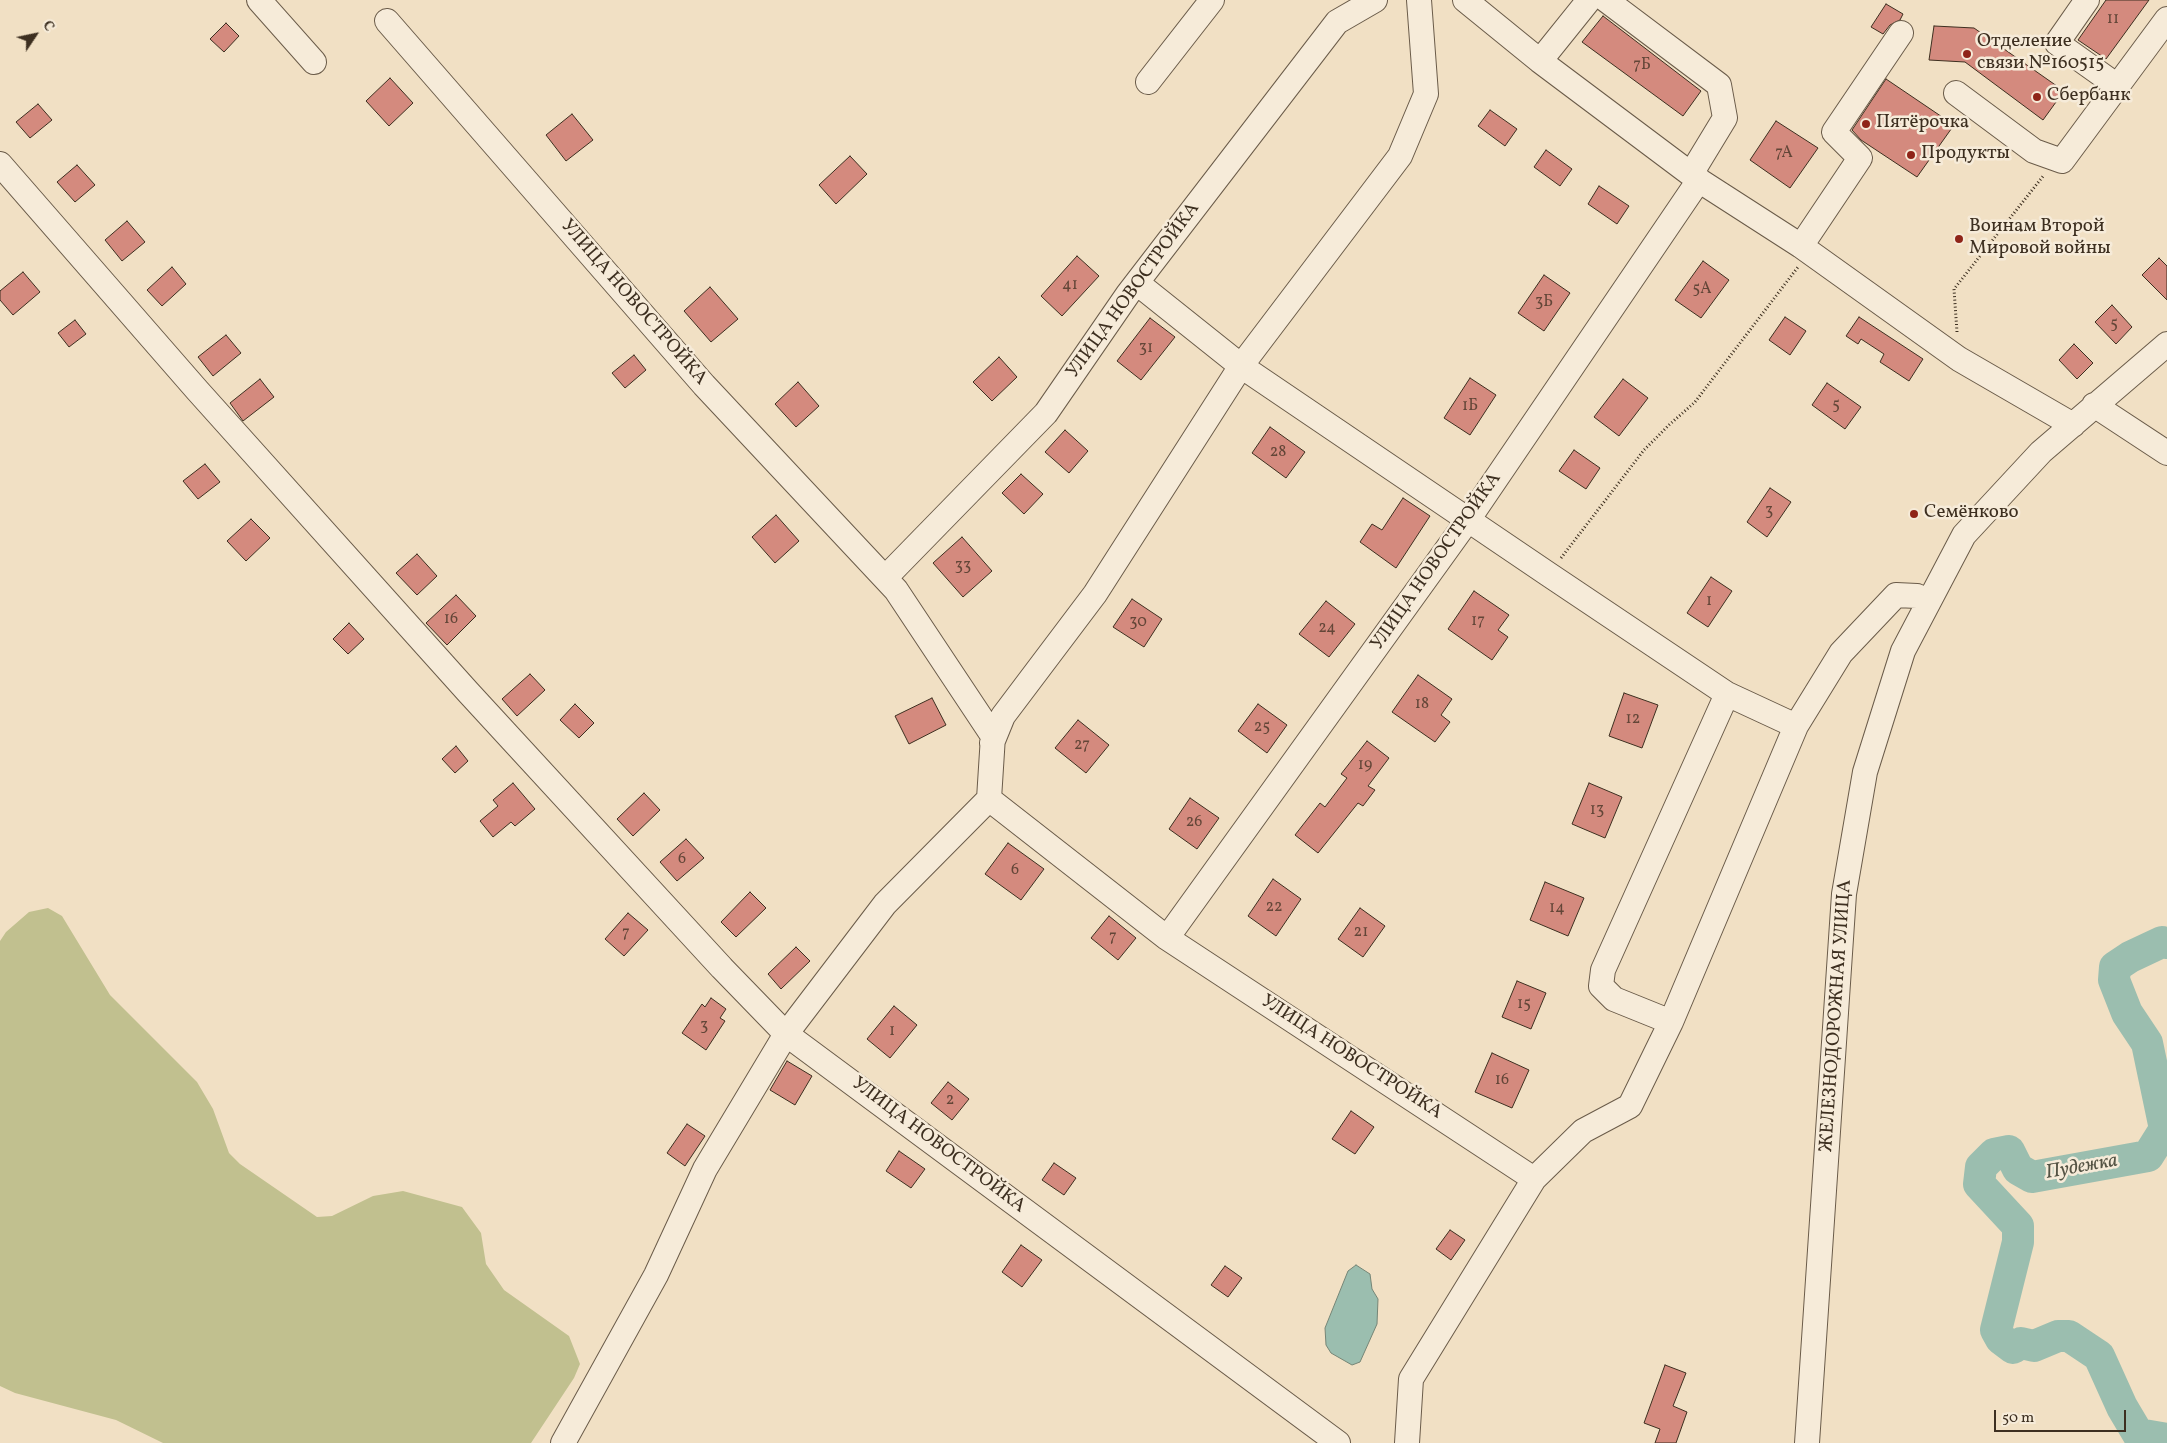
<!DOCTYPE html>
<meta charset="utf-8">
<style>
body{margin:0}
#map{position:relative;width:2167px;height:1443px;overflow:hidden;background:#f1e0c4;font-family:Vollkorn,serif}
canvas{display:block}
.north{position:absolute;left:10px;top:10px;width:50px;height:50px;-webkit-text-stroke:4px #f6ebd9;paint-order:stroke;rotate:56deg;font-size:14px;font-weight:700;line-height:20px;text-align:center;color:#3d2f20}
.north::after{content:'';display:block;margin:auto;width:18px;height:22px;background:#3d2f20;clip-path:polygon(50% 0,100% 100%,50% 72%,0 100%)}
.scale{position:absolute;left:1994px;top:1410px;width:132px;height:22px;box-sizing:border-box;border:2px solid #3d2f20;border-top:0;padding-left:6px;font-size:15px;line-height:18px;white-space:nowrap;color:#3d2f20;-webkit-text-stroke:4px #f6ebd9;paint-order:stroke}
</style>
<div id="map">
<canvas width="2167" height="1443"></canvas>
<div class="north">С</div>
<div class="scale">50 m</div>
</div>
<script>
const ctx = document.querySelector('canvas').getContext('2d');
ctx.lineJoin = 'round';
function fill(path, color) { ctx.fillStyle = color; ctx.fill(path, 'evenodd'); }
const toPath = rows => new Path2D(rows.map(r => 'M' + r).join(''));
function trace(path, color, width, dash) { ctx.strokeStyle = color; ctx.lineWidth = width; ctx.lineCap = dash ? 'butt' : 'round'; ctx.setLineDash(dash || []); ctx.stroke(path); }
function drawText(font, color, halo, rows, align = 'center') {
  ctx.font = font + ' Vollkorn,serif'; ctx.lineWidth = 5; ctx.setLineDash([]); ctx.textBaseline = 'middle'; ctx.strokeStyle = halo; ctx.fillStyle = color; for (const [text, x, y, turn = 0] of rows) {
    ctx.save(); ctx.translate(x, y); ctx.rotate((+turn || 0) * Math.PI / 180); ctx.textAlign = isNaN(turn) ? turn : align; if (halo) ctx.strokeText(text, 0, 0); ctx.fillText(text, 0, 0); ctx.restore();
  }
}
const green = toPath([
 [48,908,62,916,110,995,197,1082,213,1109,229,1153,240,1164,317,1217,332,1216,373,1196,403,1191,462,1207,481,1233,486,1264,504,1290,569,1336,580,1364,574,1378,531,1443,163,1443,116,1420,15,1393,0,1386,0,941,6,932,29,912]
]);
const water = toPath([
 [1356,1265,1370,1274,1372,1289,1378,1299,1377,1324,1360,1362,1352,1365,1331,1353,1326,1345,1325,1328,1348,1271,1356,1265]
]);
const river = toPath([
 [2167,943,2162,942,2130,957,2115,967,2114,980,2127,1013,2147,1043,2165,1129,2148,1156,2032,1177,2018,1169,2009,1151,1994,1154,1981,1167,1979,1184,2018,1226,2018,1242,1996,1330,2001,1339,2013,1348,2021,1343,2034,1346,2058,1336,2069,1336,2099,1356,2122,1407,2138,1434,2167,1439]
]);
const building = toPath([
 [2106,0,2149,0,2106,59,2078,40,2106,0],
 [1886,4,1903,14,1900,20,1890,25,1883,34,1871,27,1886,4],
 [1603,16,1701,91,1683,116,1582,42,1603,16],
 [226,23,239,36,224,52,210,39,226,23],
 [1934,26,1974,28,2064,91,2043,120,1965,62,1929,60,1934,26],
 [390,78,413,103,389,126,366,101,390,78],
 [1886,79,1954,125,1917,177,1861,140,1852,130,1886,79],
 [38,104,52,120,30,138,16,122,38,104],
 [1490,110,1517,129,1505,146,1478,126,1490,110],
 [572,114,593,140,566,161,546,135,572,114],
 [1776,121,1818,148,1790,188,1750,160,1776,121],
 [1546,150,1572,169,1560,186,1534,167,1546,150],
 [850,156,867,174,836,204,819,185,850,156],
 [77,165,95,185,75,202,57,182,77,165],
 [1599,186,1629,206,1617,224,1588,204,1599,186],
 [127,221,145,242,122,261,105,240,127,221],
 [1077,256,1099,276,1062,316,1041,296,1077,256],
 [2159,258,2167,266,2167,300,2142,275,2159,258],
 [1703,261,1729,280,1701,318,1675,300,1703,261],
 [172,267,186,284,162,306,147,290,172,267],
 [23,272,40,292,13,315,0,300,0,291,23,272],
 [1544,275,1570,293,1544,331,1518,313,1544,275],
 [710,287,738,319,711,342,684,311,710,287],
 [2112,305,2132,327,2116,344,2095,322,2112,305],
 [1785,317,1806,331,1790,355,1769,340,1785,317],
 [1859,317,1923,359,1909,381,1880,362,1884,354,1861,339,1858,344,1846,336,1859,317],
 [1150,318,1175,337,1141,380,1117,361,1150,318],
 [75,320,86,334,69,347,58,333,75,320],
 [226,335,241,353,213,376,198,357,226,335],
 [2074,344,2093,363,2077,379,2059,360,2074,344],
 [634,355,646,370,625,388,612,373,634,355],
 [999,357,1017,377,992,401,973,382,999,357],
 [1470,378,1496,395,1470,435,1444,418,1470,378],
 [260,379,274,397,243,421,230,403,260,379],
 [1623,379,1648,398,1619,436,1594,417,1623,379],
 [798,382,819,406,796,427,775,404,798,382],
 [1827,383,1861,407,1845,429,1812,405,1827,383],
 [1270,427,1305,452,1286,478,1252,453,1270,427],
 [1065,430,1088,451,1069,473,1045,452,1065,430],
 [1574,450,1600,468,1586,489,1559,471,1574,450],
 [205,464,220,482,198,499,183,481,205,464],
 [1021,474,1043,494,1024,514,1002,493,1021,474],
 [1770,488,1791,502,1767,537,1747,522,1770,488],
 [1403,498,1430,516,1396,568,1360,542,1372,524,1382,530,1403,498],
 [776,515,799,541,775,563,752,537,776,515],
 [251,519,270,538,246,561,227,541,251,519],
 [962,537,992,571,963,597,933,563,962,537],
 [417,554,437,576,417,595,396,573,417,554],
 [1711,577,1732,591,1708,627,1687,613,1711,577],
 [1474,591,1509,615,1498,630,1508,637,1492,660,1448,629,1474,591],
 [456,595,476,616,447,645,426,623,456,595],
 [1132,599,1162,619,1144,647,1113,627,1132,599],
 [1326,601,1355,624,1329,657,1299,634,1326,601],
 [349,623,364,639,348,654,333,639,349,623],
 [530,674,545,690,517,716,502,699,530,674],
 [1418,675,1452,699,1441,715,1450,722,1435,742,1392,712,1418,675],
 [1624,693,1658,705,1642,748,1609,736,1624,693],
 [932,698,946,725,909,744,895,716,932,698],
 [575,704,594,723,579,738,560,720,575,704],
 [1258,704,1287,725,1267,753,1238,731,1258,704],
 [1078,720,1109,745,1086,773,1055,748,1078,720],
 [1367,741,1389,758,1368,786,1375,790,1363,806,1358,803,1318,853,1295,835,1320,803,1325,807,1347,778,1341,774,1367,741],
 [456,746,468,761,455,773,442,759,456,746],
 [513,783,535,809,515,826,511,822,493,837,480,821,498,806,493,800,513,783],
 [1589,783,1622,797,1605,838,1572,824,1589,783],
 [644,793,660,810,633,836,617,819,644,793],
 [1190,798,1219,818,1197,849,1169,829,1190,798],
 [686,839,704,858,677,881,660,862,686,839],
 [1008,843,1044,869,1021,900,985,874,1008,843],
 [1273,879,1301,899,1276,936,1248,916,1273,879],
 [1545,882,1584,898,1568,936,1530,920,1545,882],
 [750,892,766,908,736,937,721,922,750,892],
 [1360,908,1385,926,1363,957,1338,939,1360,908],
 [628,913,648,930,624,956,605,939,628,913],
 [1109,916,1136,938,1118,960,1091,938,1109,916],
 [796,947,810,961,781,989,768,974,796,947],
 [1517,981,1546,993,1531,1029,1502,1017,1517,981],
 [711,998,726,1009,720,1018,725,1021,706,1050,682,1033,702,1004,705,1007,711,998],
 [894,1006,917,1025,890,1058,867,1039,894,1006],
 [1492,1053,1529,1070,1512,1108,1475,1092,1492,1053],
 [787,1061,812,1076,795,1105,770,1090,787,1061],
 [948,1082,969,1099,952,1120,931,1103,948,1082],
 [1351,1111,1374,1127,1355,1154,1332,1139,1351,1111],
 [687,1124,705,1136,685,1166,667,1153,687,1124],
 [899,1151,925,1169,911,1188,886,1171,899,1151],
 [1054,1163,1076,1178,1064,1195,1042,1180,1054,1163],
 [1450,1230,1465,1240,1451,1260,1436,1249,1450,1230],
 [1021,1245,1042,1260,1022,1287,1002,1272,1021,1245],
 [1225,1266,1242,1278,1228,1297,1211,1285,1225,1266],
 [1665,1365,1686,1373,1673,1406,1687,1412,1676,1443,1655,1443,1660,1429,1644,1423,1665,1365]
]);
const path = toPath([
 [1957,332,1954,289,2044,175],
 [1561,558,1644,450,1669,425,1695,402,1798,267]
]);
const minor = toPath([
 [259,0,314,62],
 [1465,0,1540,61,1700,181,1801,246,1959,359,2073,425],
 [1606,0,1719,85,1725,118,1691,174],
 [2087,0,2057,43,2116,85],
 [387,21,704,385,896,590,993,736,989,799,885,904,786,1034,1338,1443],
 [1540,61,1589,0],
 [1148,82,1212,0],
 [1956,93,2034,151,2062,161,2167,19],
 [0,164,197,390,468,692,722,968,786,1034,705,1169,656,1275,563,1443],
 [1801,246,1860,158,1834,132,1901,33],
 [1137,283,1241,366,1548,574,1727,694,1796,726],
 [2094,405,2167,453],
 [885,578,1046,413,1128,294,1337,22,1375,0],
 [992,743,1003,716,1095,594,1241,366,1400,156,1426,94,1419,0],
 [989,799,1167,938,1534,1179],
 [1167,938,1468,520,1699,180],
 [1671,1022,1614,999,1601,986,1603,970,1727,694],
 [1407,1443,1411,1379,1534,1179,1583,1131,1630,1106,1671,1022,1796,726,1841,653,1896,595,1917,596,1928,601],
 [1807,1443,1844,894,1865,772,1903,651,1964,535,2041,452,2167,344]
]);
const markers = [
 [1967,54,5,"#8f2418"],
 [2037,97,5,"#8f2418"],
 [1866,124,5,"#8f2418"],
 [1911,155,5,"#8f2418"],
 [1959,239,5,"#8f2418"],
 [1914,514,5,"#8f2418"]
];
const numberNames = [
 ["11",2113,20],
 ["7Б",1642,66],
 ["7А",1784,154],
 ["41",1070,286],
 ["5А",1702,290],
 ["3Б",1544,303],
 ["5",2114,325],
 ["31",1146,349],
 ["5",1836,406],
 ["1Б",1470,407],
 ["28",1278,453],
 ["3",1769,512],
 ["33",963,567],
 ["1",1709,602],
 ["16",451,620],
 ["17",1478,622],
 ["30",1138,623],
 ["24",1327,629],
 ["18",1422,705],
 ["12",1633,720],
 ["25",1262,728],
 ["27",1082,746],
 ["19",1365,766],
 ["13",1597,811],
 ["26",1194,823],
 ["6",682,860],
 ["6",1015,871],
 ["22",1274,908],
 ["14",1557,909],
 ["21",1361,933],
 ["7",626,934],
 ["7",1113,938],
 ["15",1524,1005],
 ["3",704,1027],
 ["1",892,1032],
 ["16",1502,1081],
 ["2",950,1101]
];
const poiNames = [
 ["Отделение",1977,43],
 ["связи №160515",1977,65],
 ["Сбербанк",2047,97],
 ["Пятёрочка",1876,124],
 ["Продукты",1921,155],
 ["Воинам Второй",1969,228],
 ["Мировой войны",1969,250],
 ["Семёнково",1924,514]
];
const streetNames = [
 ["УЛИЦА НОВОСТРОЙКА",1134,291,-54],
 ["УЛИЦА НОВОСТРОЙКА",633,303,49],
 ["УЛИЦА НОВОСТРОЙКА",1437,562,-55],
 ["ЖЕЛЕЗНОДОРОЖНАЯ УЛИЦА",1837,1016,-86],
 ["УЛИЦА НОВОСТРОЙКА",1351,1058,33],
 ["УЛИЦА НОВОСТРОЙКА",938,1146,37]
];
const waterNames = [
 ["Пудежка",2082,1168,-10]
];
fill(green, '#c1c08f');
fill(water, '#9bbeaf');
trace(water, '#758576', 1);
trace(river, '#9bbeaf', 32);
fill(building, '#d48a7e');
trace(building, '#3d2f20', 1);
trace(minor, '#6a5b49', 26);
trace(path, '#3d2f20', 3, [1, 2.5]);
trace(minor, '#f6ebd9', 24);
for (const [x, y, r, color] of markers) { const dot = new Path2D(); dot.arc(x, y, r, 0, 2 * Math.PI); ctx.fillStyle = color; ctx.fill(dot); trace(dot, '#f6ebd9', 2); }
drawText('16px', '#634638', null, numberNames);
drawText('19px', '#3d2f20', '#f6ebd9', poiNames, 'left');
drawText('19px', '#3d2f20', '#f6ebd9', streetNames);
drawText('italic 20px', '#545344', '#f6ebd9', waterNames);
</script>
